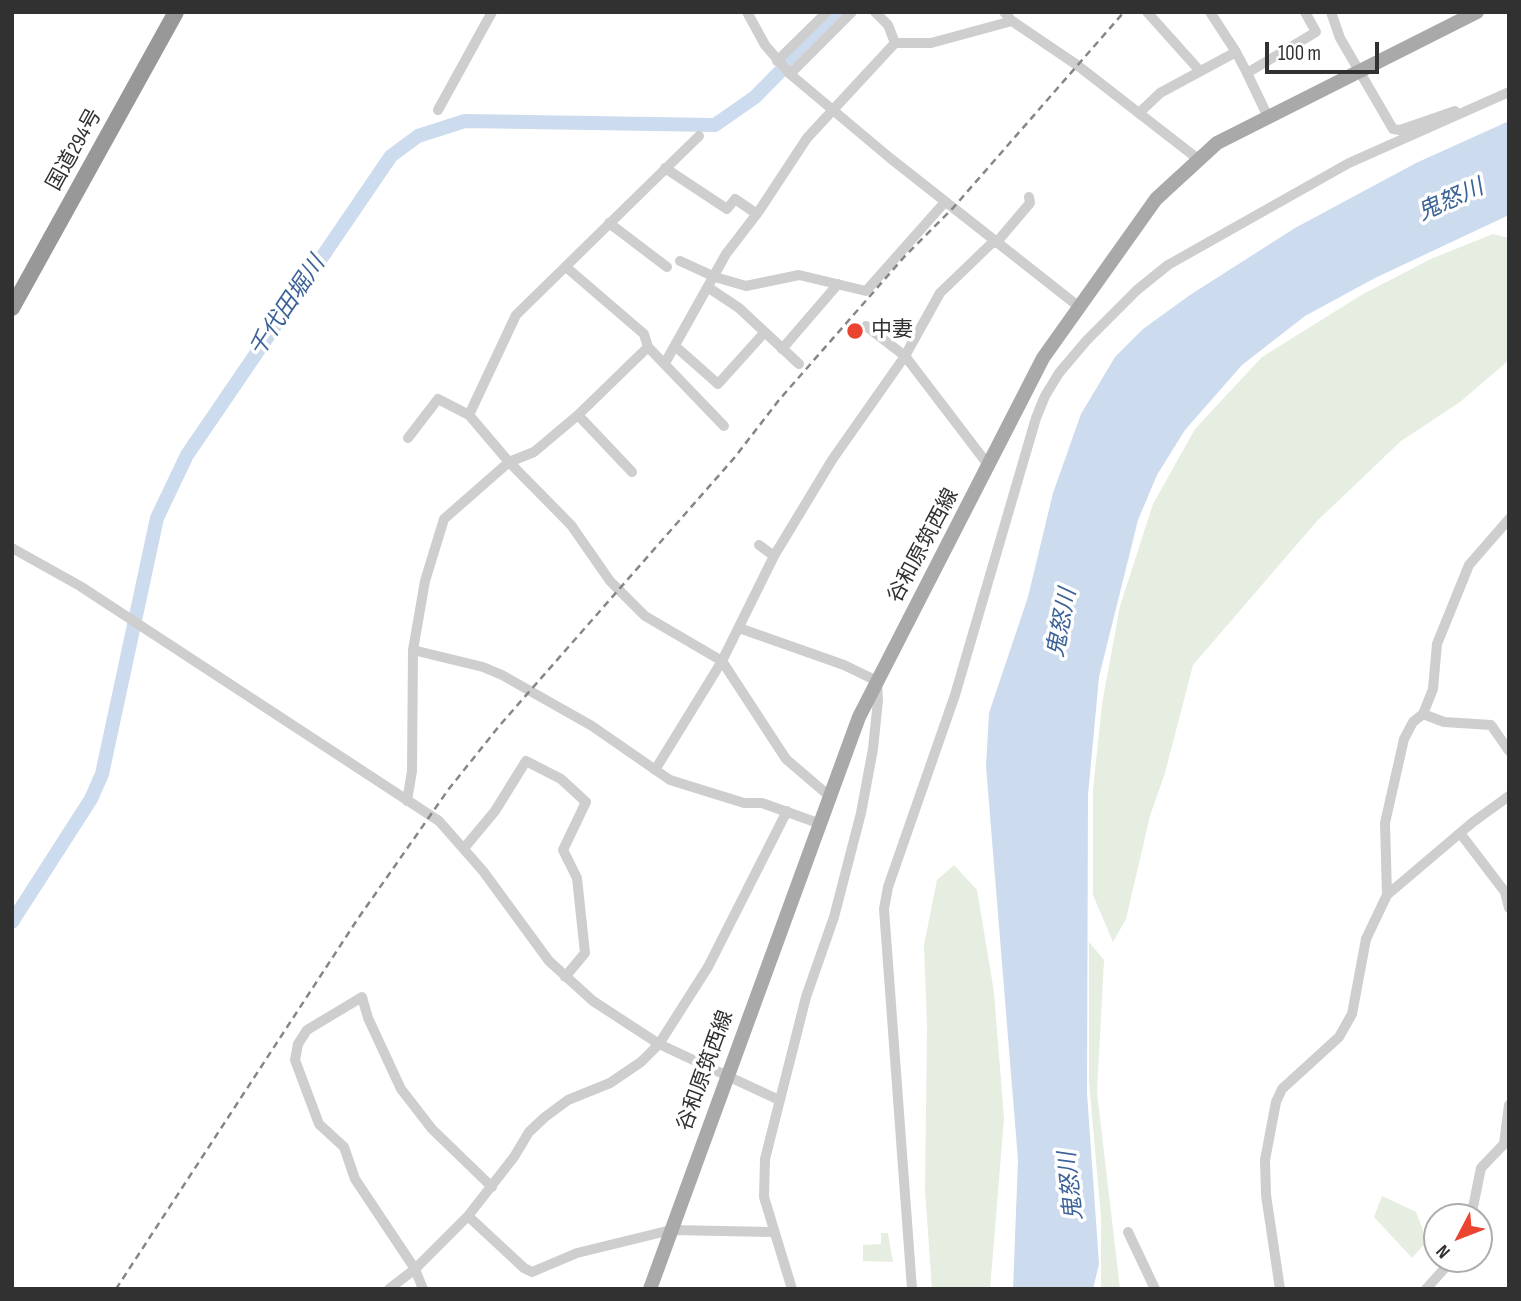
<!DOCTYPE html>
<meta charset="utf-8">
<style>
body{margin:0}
#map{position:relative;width:1521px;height:1301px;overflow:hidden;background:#fff;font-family:"Sofia Sans Condensed",sans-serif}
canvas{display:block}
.frame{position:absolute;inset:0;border:14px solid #313131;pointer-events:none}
.north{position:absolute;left:1423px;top:1203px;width:70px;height:70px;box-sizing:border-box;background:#fff;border:2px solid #adadad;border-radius:50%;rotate:228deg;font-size:19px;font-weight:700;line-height:28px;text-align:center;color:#313131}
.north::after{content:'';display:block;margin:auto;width:24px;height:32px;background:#eb4531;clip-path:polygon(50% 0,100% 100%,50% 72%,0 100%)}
.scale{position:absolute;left:1265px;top:42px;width:114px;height:32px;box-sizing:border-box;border:4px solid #313131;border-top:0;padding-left:9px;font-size:21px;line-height:24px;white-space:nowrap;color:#313131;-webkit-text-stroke:5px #fff;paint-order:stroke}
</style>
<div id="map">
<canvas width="1521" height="1301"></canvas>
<div class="frame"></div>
<div class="north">N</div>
<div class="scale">100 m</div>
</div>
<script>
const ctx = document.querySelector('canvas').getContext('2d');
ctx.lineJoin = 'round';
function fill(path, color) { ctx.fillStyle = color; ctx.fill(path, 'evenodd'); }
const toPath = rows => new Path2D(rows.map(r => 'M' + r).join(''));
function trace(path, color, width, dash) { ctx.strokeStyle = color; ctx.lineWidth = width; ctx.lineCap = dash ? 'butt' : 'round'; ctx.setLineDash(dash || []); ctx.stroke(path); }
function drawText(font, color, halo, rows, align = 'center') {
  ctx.font = font + ' "Sofia Sans Condensed","Noto Sans JP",sans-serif'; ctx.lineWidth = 7; ctx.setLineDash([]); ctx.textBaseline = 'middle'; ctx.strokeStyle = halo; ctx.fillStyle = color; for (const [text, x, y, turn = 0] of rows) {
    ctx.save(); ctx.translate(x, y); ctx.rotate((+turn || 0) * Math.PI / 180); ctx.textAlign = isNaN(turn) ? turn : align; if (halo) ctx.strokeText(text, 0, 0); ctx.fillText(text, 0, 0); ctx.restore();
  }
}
const green = toPath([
 [1493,234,1509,238,1509,360,1460,402,1401,441,1317,521,1193,665,1165,773,1150,816,1126,919,1113,942,1093,895,1093,790,1102,704,1120,606,1153,504,1195,429,1262,357,1363,294,1433,258],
 [954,865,977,890,994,992,1004,1119,990,1289,932,1289,925,1190,927,1027,924,945,937,880],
 [1089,942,1104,960,1097,1092,1120,1289,1101,1289,1101,1217,1089,1082],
 [1382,1196,1416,1212,1427,1241,1412,1258,1374,1217],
 [881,1233,888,1233,893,1262,863,1261,863,1245,881,1244]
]);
const water = toPath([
 [1509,121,1509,215,1375,278,1305,316,1242,365,1185,430,1157,475,1138,520,1099,677,1088,795,1087,1093,1099,1264,1093,1289,1013,1289,1018,1160,986,766,989,713,1028,597,1053,493,1081,414,1115,357,1143,329,1190,295,1295,228,1416,163]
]);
const river = toPath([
 [12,922,91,799,102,774,157,518,187,455,391,156,418,136,465,121,715,125,755,97,839,12]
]);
const minor = toPath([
 [747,12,765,45,790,74,890,158,1078,306],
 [1004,12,1012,21,1077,65,1198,159],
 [1147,12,1199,70],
 [1210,12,1236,52],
 [1331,12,1340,38,1393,129,1400,130,1455,111],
 [895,43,931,43,1012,21],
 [777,61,827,12],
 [1247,73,1268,117],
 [790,74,852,12],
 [438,110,492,12],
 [1140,112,1160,93,1236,52,1247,73,1316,32,1305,12],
 [665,168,727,209,735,199,757,214],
 [609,223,667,267],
 [996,243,1030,203,1029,197],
 [680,261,715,277,746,286,799,275,866,291,945,202],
 [566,267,644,334,648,347,724,426],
 [709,288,739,308,799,364],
 [866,326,905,356,989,466],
 [675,346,718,384,764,333],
 [782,349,838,284],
 [665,363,726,254,759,211,807,138,895,43,888,25,875,12],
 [469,415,516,315,699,136],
 [578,415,632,472],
 [408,438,438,399,469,415,509,462,571,525,610,581,645,616,722,661,786,759,828,795],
 [759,545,774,556],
 [12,548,80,586,439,821,483,871,549,961,593,1001,659,1044,779,1100],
 [739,628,844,665,877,681,878,700,873,749,861,813,834,917,806,997,765,1159,764,1197,792,1289],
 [413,650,483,667,502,675,592,726,670,780,744,803,762,803,818,823],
 [1423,714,1444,722,1491,725,1509,751],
 [655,770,722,661,774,556,832,460,905,356,940,293,994,241],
 [407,801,412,771,413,650,425,581,444,519,509,462,534,452,578,415,648,347],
 [1460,833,1505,892,1509,908],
 [465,847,495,811,526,761,561,779,586,802,563,850,577,878,585,953,565,977],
 [1387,895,1385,823,1404,739,1413,722,1423,714,1433,689,1437,644,1469,565,1509,519],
 [468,1216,524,1268,532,1272,577,1253,671,1230,772,1232],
 [1471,1217,1481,1168,1504,1144,1509,1105],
 [1128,1232,1155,1289],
 [389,1289,415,1269,468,1216,514,1157,529,1132,545,1117,568,1100,610,1083,641,1062,659,1044,708,967,787,811],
 [423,1289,415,1269,355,1179,344,1147,319,1124,295,1060,298,1044,307,1030,362,997,368,1018,401,1089,432,1129,492,1187],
 [912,1289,884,909,888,887,955,695,1036,418,1045,396,1059,373,1087,340,1137,290,1168,265,1349,163,1509,92],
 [1280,1289,1266,1195,1265,1160,1276,1102,1282,1089,1339,1037,1352,1014,1366,939,1387,895,1473,822,1509,796],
 [1426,1289,1453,1259]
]);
const major = toPath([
 [650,1289,859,717,1043,358,1156,199,1217,143,1477,12]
]);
const highway = toPath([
 [12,308,176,12]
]);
const rail = toPath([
 [116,1289,357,920,448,790,500,725,735,457,779,400,905,256,953,208,1124,12]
]);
const markers = [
 [855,331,9,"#eb4531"]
];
const streetNames = [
 ["国道294号",75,150,-61],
 ["谷和原筑西線",924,546,-62],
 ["谷和原筑西線",706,1071,-70]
];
const poiNames = [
 ["中妻",871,331]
];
const waterNames = [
 ["鬼怒川",1451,201,-24],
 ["千代田堀川",288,307,-56],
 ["鬼怒川",1063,623,-79],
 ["鬼怒川",1072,1186,-96]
];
fill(green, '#e5eee0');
fill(water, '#ccdbee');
trace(river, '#ccdbee', 14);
trace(minor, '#cecece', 10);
trace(major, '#a9a9a9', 14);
trace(highway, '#989898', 16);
trace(rail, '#868686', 2.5, [7, 5]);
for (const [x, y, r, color] of markers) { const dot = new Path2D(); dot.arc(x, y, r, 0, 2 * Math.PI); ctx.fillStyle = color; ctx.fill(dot); trace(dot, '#fff', 2.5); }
drawText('21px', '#313131', '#fff', streetNames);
drawText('21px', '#313131', '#fff', poiNames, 'left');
drawText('italic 23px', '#3b6397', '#fff', waterNames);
</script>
